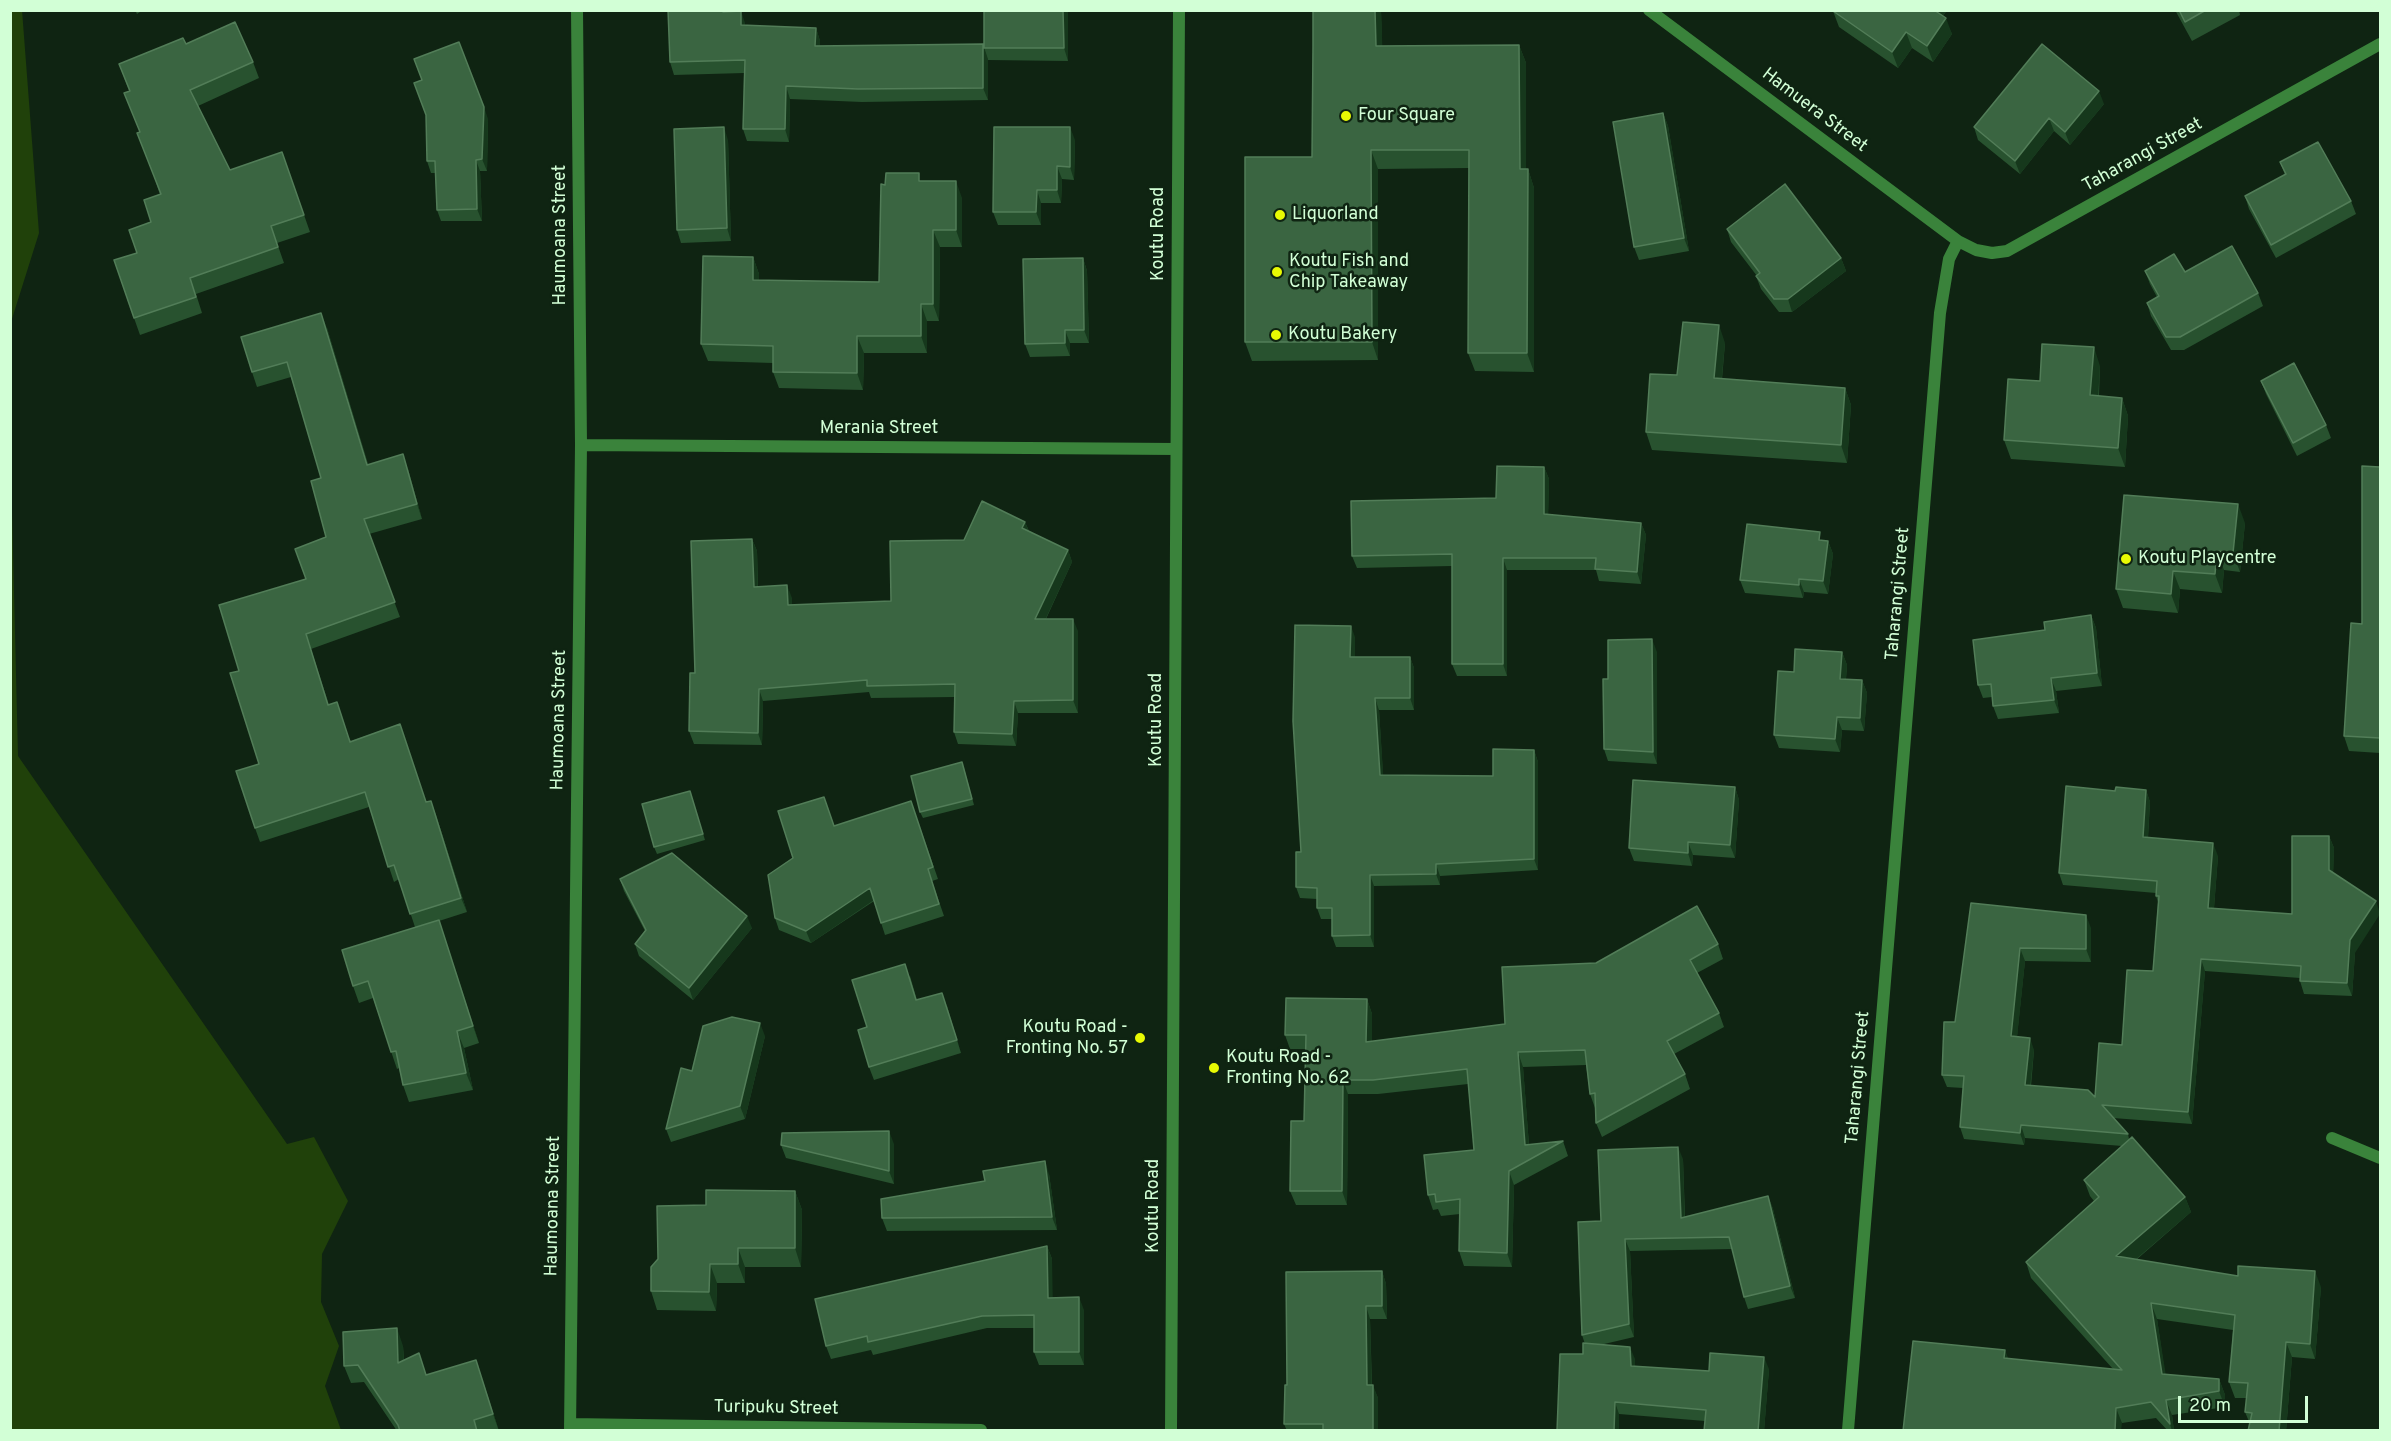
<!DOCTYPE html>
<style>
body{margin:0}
#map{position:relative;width:2391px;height:1441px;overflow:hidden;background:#0f2412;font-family:Overpass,sans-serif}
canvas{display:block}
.frame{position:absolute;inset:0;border:12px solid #d2ffd6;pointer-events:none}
.scale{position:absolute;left:2178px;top:1396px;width:130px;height:27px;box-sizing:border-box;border:3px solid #d2ffd6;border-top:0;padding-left:8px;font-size:18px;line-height:21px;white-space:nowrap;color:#d2ffd6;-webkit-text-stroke:4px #0f2412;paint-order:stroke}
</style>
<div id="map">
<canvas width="2391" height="1441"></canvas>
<div class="frame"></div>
<div class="scale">20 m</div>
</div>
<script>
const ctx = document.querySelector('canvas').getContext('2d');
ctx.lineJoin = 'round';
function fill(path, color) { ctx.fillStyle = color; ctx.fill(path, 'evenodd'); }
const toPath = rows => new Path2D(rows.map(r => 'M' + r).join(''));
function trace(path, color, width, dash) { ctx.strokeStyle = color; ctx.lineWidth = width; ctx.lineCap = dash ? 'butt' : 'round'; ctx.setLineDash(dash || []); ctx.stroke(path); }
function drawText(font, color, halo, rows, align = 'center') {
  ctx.font = font + ' Overpass,sans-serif'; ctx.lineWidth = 5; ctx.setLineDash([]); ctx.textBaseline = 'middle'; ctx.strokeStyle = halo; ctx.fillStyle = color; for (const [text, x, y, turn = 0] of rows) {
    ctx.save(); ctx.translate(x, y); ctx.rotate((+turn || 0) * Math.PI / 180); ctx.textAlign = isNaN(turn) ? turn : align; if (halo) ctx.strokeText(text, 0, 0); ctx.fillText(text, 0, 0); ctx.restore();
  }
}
const water = toPath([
 [22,10,39,233,11,322,10,11],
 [10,427,18,756,287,1144,314,1137,348,1201,322,1254,321,1302,339,1346,325,1386,341,1430,11,1430]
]);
const street = toPath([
 [1649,10,1958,241,1976,250,1992,253,2007,251,2380,44],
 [581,445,1176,449],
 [2332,1138,2380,1158],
 [570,1424,981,1430],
 [570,1430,581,445,577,10],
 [1171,1430,1179,10],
 [1848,1430,1940,313,1949,259,1958,241]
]);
const wall = toPath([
 [135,10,143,10,137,14],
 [1068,10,1068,61,988,60,988,59,988,100,862,102,790,99,789,142,747,141,743,129,744,73,674,75,670,62,727,12,745,23,745,25,816,28,820,41,820,46,983,44],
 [1313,10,1381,10,1382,46,1519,45,1526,63,1526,169,1528,169,1534,188,1534,372,1475,371,1468,353,1469,168,1378,169,1378,360,1252,361,1245,342,1312,157,1313,46],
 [1834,10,1947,10,1943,16,1952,34,1933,62,1912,48,1898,68,1839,27,1833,11],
 [2175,10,2239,10,2240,15,2192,41],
 [186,44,253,62,259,78,198,106,230,170,282,152,310,232,277,243,284,263,196,294,202,313,140,335,134,318,137,253,151,222,160,195,140,132,124,93,129,91,119,64],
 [2104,104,2070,145,2054,131,2020,174,1978,140,1974,127],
 [1663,113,1668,126,1689,251,1639,260,1634,247],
 [488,119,487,171,480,171,482,221,441,221,437,210,435,173,431,173,427,161],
 [728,140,731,241,681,243,677,230],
 [1075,140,1074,180,1062,179,1061,203,1041,203,1041,225,998,225,993,212],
 [2280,162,2351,201,2356,214,2276,258,2249,209,2245,196,2285,175],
 [922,181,962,198,962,247,940,247,939,321,927,321,927,353,864,353,863,390,779,388,773,372,773,363,708,361,701,344,753,257,759,274,759,280,879,282,885,185],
 [1727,229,1841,258,1846,271,1792,312,1779,312,1761,289,1756,276,1757,276,1731,242],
 [1083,258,1087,271,1089,343,1070,343,1070,356,1030,357,1025,344],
 [2145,271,2185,272,2258,293,2263,306,2184,350,2171,350,2151,316,2147,303,2157,297,2150,284],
 [327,328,368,464,408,469,422,519,369,534,400,617,311,649,329,705,351,741,400,724,426,802,431,801,436,815,467,912,439,921,479,1043,464,1048,473,1090,409,1102,403,1085,399,1068,397,1069,373,998,359,1003,353,986,415,927,399,879,394,882,369,807,260,842,255,828,259,764,239,671,306,579,326,537,321,478,291,377,257,387,252,372],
 [1725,343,1722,379,1845,388,1851,405,1847,463,1652,450,1646,432,1677,375],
 [2100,366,2099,396,2122,398,2128,416,2125,467,2011,459,2004,440,2040,381],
 [2261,381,2326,425,2331,438,2297,456,2266,394],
 [1544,467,1549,479,1548,515,1641,523,1646,535,1641,584,1599,581,1596,570,1507,570,1507,676,1457,676,1452,664,1452,566,1357,568,1352,556,1496,498],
 [2380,467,2380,753,2349,751,2344,736,2362,624],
 [1025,522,1029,531,1068,550,1072,562,1046,619,1078,631,1078,713,1018,713,1016,746,958,744,954,732,955,697,871,698,869,692,763,701,762,745,694,744,689,731,695,673,752,539,757,551,758,586,792,598,792,605,891,601,964,540],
 [2245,523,2240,572,2224,570,2222,593,2180,589,2178,613,2123,608,2116,589],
 [1823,541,1828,541,1833,554,1828,594,1804,592,1803,598,1745,593,1740,580],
 [2091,615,2096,628,2102,686,2056,691,2059,713,1998,719,1993,706,1992,697,1983,698,1978,685,2045,630],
 [1355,637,1355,657,1410,657,1414,668,1414,710,1379,710,1383,775,1493,776,1534,750,1538,762,1538,870,1440,876,1440,885,1374,886,1374,947,1336,947,1332,936,1332,919,1321,919,1317,908,1317,899,1300,898,1296,887,1301,852],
 [1657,652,1657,764,1608,761,1604,749,1608,679],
 [1842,652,1847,665,1846,679,1862,680,1867,693,1864,731,1842,730,1840,752,1779,748,1774,735,1794,672],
 [964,768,974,805,923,818,920,812],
 [1735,787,1739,800,1735,858,1693,855,1692,866,1634,861,1629,848],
 [2146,790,2150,802,2148,838,2218,856,2214,908,2292,914,2329,836,2334,848,2333,873,2355,953,2352,996,2304,994,2300,981,2300,978,2205,971,2192,1124,2113,1118,2128,1134,2129,1139,2185,1197,2191,1212,2136,1260,2238,1276,2321,1287,2315,1359,2292,1357,2286,1431,2248,1431,2250,1424,2245,1412,2247,1398,2235,1398,2229,1382,2233,1330,2157,1319,2165,1374,2219,1379,2225,1395,2225,1407,2172,1415,2174,1431,2168,1431,2156,1418,2122,1423,2008,1359,2113,1369,2031,1278,2026,1262,2094,1201,2090,1196,2084,1180,2122,1146,2025,1138,2024,1145,1964,1139,1960,1127,1963,1088,1947,1087,1942,1075,1955,1022,1971,903,2091,928,2091,962,2025,961,2017,1036,2034,1050,2031,1086,2095,1097,2122,1045,2153,971,2158,902,2156,896,2156,893,2063,885,2059,873,2115,791],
 [690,791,705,840,657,854,654,847],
 [911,801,938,879,932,881,944,916,885,935,874,901,811,943,779,930,775,918,793,858,834,826],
 [620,879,752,928,693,1000,639,956,635,944,645,931,624,891],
 [1718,944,1723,959,1697,973,1719,1013,1724,1027,1674,1054,1685,1074,1690,1089,1602,1137,1596,1123,1596,1108,1595,1108,1590,1094,1586,1065,1523,1067,1529,1145,1563,1141,1568,1156,1514,1185,1512,1267,1464,1266,1459,1251,1460,1214,1441,1216,1438,1209,1433,1210,1428,1195,1474,1150,1468,1084,1378,1094,1348,1094,1347,1205,1296,1205,1290,1191,1304,1121,1306,1049,1290,1049,1285,1035,1367,999,1372,1014,1372,1041,1505,1024,1596,963],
 [910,976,917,1000,947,1006,961,1053,874,1080,869,1067,867,1027],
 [765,1036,745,1119,671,1142,666,1129,692,1071],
 [894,1144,894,1184,786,1158,781,1145],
 [1683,1159,1685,1217,1768,1196,1773,1209,1795,1298,1748,1309,1744,1297,1732,1249,1630,1251,1634,1337,1600,1345,1635,1359,1635,1366,1709,1371,1769,1369,1764,1431,1704,1431,1705,1421,1619,1414,1619,1431,1557,1431,1583,1354,1585,1344,1582,1335,1601,1221],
 [1049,1174,1057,1230,887,1231,882,1218],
 [795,1191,802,1210,801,1267,745,1267,745,1283,717,1283,716,1311,657,1310,651,1291,706,1205],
 [1047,1246,1052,1259,1052,1298,1084,1310,1084,1365,1039,1365,1034,1352,1034,1328,987,1328,873,1355,871,1350,831,1359,826,1346],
 [1382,1271,1386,1284,1387,1319,1370,1319,1372,1385,1378,1398,1378,1431,1287,1431,1284,1424,1287,1385],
 [403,1346,404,1360,427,1375,482,1378,499,1431,397,1431,364,1382,351,1383,344,1366]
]);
const shadedWall = toPath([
 [1063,10,1068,10,1068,61,1064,48],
 [1375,10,1381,10,1383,64,1376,46],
 [1932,10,1947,10,1937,25],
 [741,11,745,23,746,38,741,25],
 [1946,18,1952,34,1933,62,1927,46],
 [816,28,820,41,820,59,815,46],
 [1906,32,1912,48,1898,68,1892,52],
 [983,44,988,59,988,100,983,88],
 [1519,45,1526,63,1526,188,1520,169],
 [786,86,790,99,789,142,785,129],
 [2099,91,2104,104,2070,145,2065,132],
 [484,107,488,119,487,171,482,159],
 [1663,113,1668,126,1689,251,1684,238],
 [2049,118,2054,131,2020,174,2015,161],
 [724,127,728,140,731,241,727,228],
 [1070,127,1075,140,1074,180,1070,167],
 [1371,150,1378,169,1378,360,1372,342],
 [476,160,480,171,482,221,477,209],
 [1057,166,1062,179,1061,203,1057,190],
 [1528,169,1534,188,1534,372,1527,353],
 [956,181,962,198,962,247,956,230],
 [1037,190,1041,203,1041,225,1036,212],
 [933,230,940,247,939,321,933,304],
 [753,257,759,274,759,296,753,280],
 [1083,258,1087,271,1089,343,1084,330],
 [1841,258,1846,271,1792,312,1788,299],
 [921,304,927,321,927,353,921,336],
 [321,313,327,328,372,479,367,465],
 [1719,325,1725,343,1720,396,1714,378],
 [1065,330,1070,343,1070,356,1065,343],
 [857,336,864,353,863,390,857,373],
 [2094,347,2100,366,2097,414,2090,395],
 [1845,388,1851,405,1847,463,1841,445],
 [2122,398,2128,416,2125,467,2118,448],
 [403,454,408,469,422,519,417,504],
 [1544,467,1549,479,1548,526,1544,514],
 [2238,504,2245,523,2240,572,2233,553],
 [1025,522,1030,534,1022,528],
 [1641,523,1646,535,1641,584,1637,572],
 [752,539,757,551,758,599,754,587],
 [1828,541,1833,554,1828,594,1823,581],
 [1068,550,1072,562,1040,631,1035,619],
 [2217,551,2224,570,2222,593,2215,574],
 [1503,558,1507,570,1507,676,1503,664],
 [2173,571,2180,589,2178,613,2171,594],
 [1799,579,1804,592,1803,598,1799,585],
 [787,585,792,598,792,617,788,605],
 [2091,615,2096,628,2102,686,2097,673],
 [1073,619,1078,631,1078,713,1073,700],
 [1351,626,1355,637,1355,668,1350,657],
 [306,634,311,649,333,720,328,705],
 [1652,639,1657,652,1657,764,1653,752],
 [1842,652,1847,665,1845,692,1840,679],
 [1410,657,1414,668,1414,710,1410,698],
 [2051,678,2056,691,2059,713,2054,700],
 [1862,680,1867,693,1864,731,1860,718],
 [759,689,763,701,762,745,758,733],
 [1375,698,1379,710,1384,787,1380,775],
 [1014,701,1018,713,1016,746,1012,734],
 [1837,717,1842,730,1840,752,1835,739],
 [1534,750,1538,762,1538,870,1534,859],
 [1735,787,1739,800,1735,858,1730,845],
 [2146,790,2150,802,2147,850,2143,837],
 [431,801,436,815,467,912,461,898],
 [2329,836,2334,848,2333,882,2329,870],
 [1688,842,1693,855,1692,866,1688,853],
 [2213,843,2218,856,2213,920,2208,908],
 [1436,864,1440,876,1440,885,1436,874],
 [1370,875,1374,886,1374,947,1370,935],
 [870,888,874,900,811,943,806,931],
 [2376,901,2380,914,2355,953,2352,996,2347,983,2350,940],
 [2086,915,2091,928,2091,962,2086,949],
 [747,916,752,928,693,1000,689,988],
 [439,920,445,937,479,1043,473,1026],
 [2020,948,2025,961,2016,1048,2011,1036],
 [2201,959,2205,971,2192,1124,2188,1112],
 [942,993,947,1006,961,1053,957,1040],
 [1367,999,1372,1014,1372,1056,1366,1042],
 [760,1023,765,1036,745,1119,740,1106],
 [457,1031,464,1048,473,1090,466,1073],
 [2030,1038,2034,1050,2029,1098,2025,1085],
 [1518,1052,1523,1067,1530,1159,1525,1145],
 [1343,1080,1348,1094,1347,1205,1342,1191],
 [2021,1125,2025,1138,2024,1145,2020,1133],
 [889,1131,894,1144,894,1184,889,1171],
 [1678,1147,1683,1159,1685,1231,1681,1218],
 [1045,1161,1049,1174,1057,1230,1052,1217],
 [1509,1171,1514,1185,1512,1267,1507,1253],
 [795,1191,802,1210,801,1267,795,1248],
 [1768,1196,1773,1209,1795,1298,1790,1286],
 [2185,1197,2191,1212,2121,1272,2116,1256],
 [1625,1239,1630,1251,1634,1337,1629,1324],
 [1047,1246,1052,1259,1053,1311,1048,1298],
 [738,1248,745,1267,745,1283,738,1264],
 [710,1264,717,1283,716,1311,709,1292],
 [1382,1271,1386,1284,1387,1319,1382,1306],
 [2315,1271,2321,1287,2315,1359,2310,1344],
 [1079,1297,1084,1310,1084,1365,1079,1352],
 [2151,1303,2157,1319,2168,1389,2162,1374],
 [1366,1306,1370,1319,1372,1398,1367,1385],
 [397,1328,403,1346,405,1380,398,1363],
 [2286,1342,2292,1357,2286,1431,2279,1431],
 [1630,1347,1635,1359,1635,1378,1631,1366],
 [2005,1350,2011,1365,2004,1358],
 [1764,1357,1769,1369,1764,1431,1758,1431],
 [476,1360,482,1378,499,1431,493,1414],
 [2219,1379,2225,1395,2225,1407,2219,1391],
 [1373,1385,1378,1398,1378,1431,1373,1431],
 [2166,1400,2172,1415,2174,1431,2172,1431,2170,1424],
 [1615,1402,1619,1414,1619,1431,1614,1431],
 [2116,1408,2122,1423,2121,1431,2115,1431]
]);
const building = toPath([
 [668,10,723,10,723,12,741,11,741,25,816,28,815,46,983,44,983,88,858,89,786,86,785,129,743,129,745,60,670,62,668,10],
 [984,10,1063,10,1064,48,984,48,984,10],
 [1313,10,1375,10,1376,46,1519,45,1520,169,1528,169,1527,353,1468,353,1469,150,1371,150,1372,342,1245,342,1245,157,1312,157,1313,46,1313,10],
 [1834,10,1934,10,1946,18,1927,46,1906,32,1892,52,1833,11,1834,10],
 [2179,10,2206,10,2185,22,2179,10],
 [235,22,253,62,190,90,230,170,282,152,304,215,271,226,278,247,190,278,196,297,134,318,114,260,137,253,129,230,151,222,144,200,161,194,137,133,140,132,124,93,130,91,119,64,183,38,186,44,235,22],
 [459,42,484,107,482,159,476,160,477,209,437,210,435,161,427,161,426,115,414,83,422,80,414,59,459,42],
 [2042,44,2099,91,2065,132,2049,118,2015,161,1974,127,2042,44],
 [1663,113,1684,238,1634,247,1613,122,1663,113],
 [724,127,727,228,677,230,674,129,724,127],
 [994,127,1070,127,1070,167,1057,166,1057,190,1037,190,1036,212,993,212,994,127],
 [2318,142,2351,201,2271,245,2245,196,2286,174,2280,162,2318,142],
 [886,173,919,173,919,181,956,181,956,230,933,230,933,304,921,304,921,336,857,336,857,373,773,372,773,346,701,344,703,256,753,257,753,280,879,282,881,184,885,185,886,173],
 [1785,184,1841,258,1788,299,1774,299,1756,276,1760,273,1727,229,1785,184],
 [2232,246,2258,293,2180,337,2166,337,2147,303,2159,296,2145,271,2174,254,2185,272,2232,246],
 [1083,258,1084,330,1065,330,1065,343,1025,344,1023,259,1083,258],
 [321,313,367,465,403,454,417,504,364,519,395,602,306,634,328,705,337,702,350,742,400,724,426,802,431,801,461,898,410,914,394,865,388,867,365,792,255,828,236,771,259,764,230,673,239,671,219,605,306,579,295,549,326,537,311,481,321,478,287,362,252,372,241,337,321,313],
 [1683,322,1719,325,1714,378,1845,388,1841,445,1646,432,1650,374,1677,375,1683,322],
 [2042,344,2094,347,2090,395,2122,398,2118,448,2004,440,2008,379,2040,381,2042,344],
 [2294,363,2326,425,2293,443,2261,381,2294,363],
 [1497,466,1544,467,1544,514,1641,523,1637,572,1595,569,1596,558,1503,558,1503,664,1452,664,1452,554,1352,556,1351,501,1496,498,1497,466],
 [2362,466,2380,467,2380,738,2344,736,2351,623,2362,624,2362,466],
 [2124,495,2238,504,2233,553,2217,551,2215,574,2173,571,2171,594,2116,589,2124,495],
 [982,501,1025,522,1022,528,1068,550,1035,619,1073,619,1073,700,1014,701,1012,734,954,732,955,684,867,686,867,680,759,689,758,733,689,731,690,673,695,673,691,541,752,539,754,587,787,585,788,605,891,601,890,541,964,540,982,501],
 [1747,524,1820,532,1819,540,1828,541,1823,581,1799,579,1799,585,1740,580,1747,524],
 [2091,615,2097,673,2051,678,2054,700,1993,706,1991,684,1978,685,1973,640,2045,630,2044,622,2091,615],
 [1295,625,1351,626,1350,657,1410,657,1410,698,1375,698,1380,775,1493,776,1493,749,1534,750,1534,859,1436,864,1436,874,1370,875,1370,935,1332,936,1332,908,1317,908,1317,888,1296,887,1296,852,1301,852,1293,721,1295,625],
 [1652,639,1653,752,1604,749,1603,679,1608,679,1608,640,1652,639],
 [1795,649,1842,652,1840,679,1862,680,1860,718,1837,717,1835,739,1774,735,1778,671,1794,672,1795,649],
 [962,762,972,799,920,812,911,776,962,762],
 [1633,780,1735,787,1730,845,1688,842,1688,853,1629,848,1633,780],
 [2066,786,2115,791,2116,787,2146,790,2143,837,2213,843,2208,908,2292,914,2292,836,2329,836,2329,870,2376,901,2350,940,2347,983,2300,981,2301,966,2201,959,2188,1112,2102,1105,2128,1134,2021,1125,2020,1133,1960,1127,1964,1076,1942,1075,1944,1022,1955,1022,1971,903,2086,915,2086,949,2020,948,2011,1036,2030,1038,2025,1085,2088,1090,2095,1097,2099,1043,2122,1045,2127,970,2153,971,2159,896,2156,896,2157,881,2059,873,2066,786],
 [690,791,703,834,654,847,642,804,690,791],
 [824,797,834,826,911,801,933,867,928,869,939,904,881,923,870,888,806,931,775,918,768,875,793,858,778,811,824,797],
 [672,853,747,916,689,988,635,944,646,930,620,879,672,853],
 [1697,906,1718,944,1690,960,1719,1013,1667,1041,1685,1074,1596,1123,1595,1093,1590,1094,1585,1050,1518,1052,1525,1145,1563,1141,1509,1171,1507,1253,1459,1251,1460,1199,1436,1202,1435,1194,1428,1195,1424,1155,1474,1150,1467,1069,1373,1080,1343,1080,1342,1191,1290,1191,1291,1121,1304,1121,1306,1035,1285,1035,1286,998,1367,999,1366,1042,1505,1024,1502,967,1596,963,1697,906],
 [439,920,473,1026,457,1031,466,1073,403,1085,396,1051,391,1052,368,981,353,986,342,950,439,920],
 [905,964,916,1000,942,993,957,1040,869,1067,858,1030,867,1027,852,980,905,964],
 [732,1017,760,1023,740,1106,666,1129,681,1068,692,1071,703,1026,732,1017],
 [889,1131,889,1171,781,1145,782,1133,889,1131],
 [2132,1137,2185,1197,2116,1256,2238,1276,2238,1266,2315,1271,2310,1344,2286,1342,2279,1431,2248,1431,2252,1413,2245,1412,2248,1383,2229,1382,2235,1315,2151,1303,2162,1374,2219,1379,2219,1391,2166,1400,2170,1424,2151,1402,2116,1408,2115,1431,1903,1431,1913,1341,2005,1350,2004,1358,2122,1370,2026,1262,2099,1197,2084,1180,2132,1137],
 [1678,1147,1681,1218,1768,1196,1790,1286,1744,1297,1729,1237,1625,1239,1629,1324,1582,1335,1578,1222,1601,1221,1598,1150,1678,1147],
 [1045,1161,1052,1217,882,1218,881,1199,985,1181,983,1171,1045,1161],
 [706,1190,795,1191,795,1248,738,1248,738,1264,710,1264,709,1292,651,1291,651,1267,658,1259,657,1206,706,1205,706,1190],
 [1047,1246,1048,1298,1079,1297,1079,1352,1034,1352,1034,1315,982,1316,868,1342,867,1336,826,1346,815,1299,1047,1246],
 [1382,1271,1382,1306,1366,1306,1367,1385,1373,1385,1373,1431,1323,1431,1323,1424,1284,1424,1285,1385,1287,1385,1286,1272,1382,1271],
 [397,1328,398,1363,419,1353,426,1375,476,1360,493,1414,474,1420,477,1431,400,1431,398,1425,358,1365,344,1366,343,1332,397,1328],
 [1583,1343,1630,1347,1631,1366,1709,1371,1710,1353,1764,1357,1758,1431,1704,1431,1706,1410,1615,1402,1614,1431,1557,1431,1560,1354,1583,1354,1583,1343]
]);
const markers = [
 [1346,116,6,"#e8fa03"],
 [1280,215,6,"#e8fa03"],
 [1277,272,6,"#e8fa03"],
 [1276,335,6,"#e8fa03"],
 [2126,559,6,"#e8fa03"],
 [1140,1038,6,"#e8fa03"],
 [1214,1068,6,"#e8fa03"]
];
const streetNames = [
 ["Hamuera Street",1814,111,37],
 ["Taharangi Street",2143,156,-29],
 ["Koutu Road",1159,234,-90],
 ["Haumoana Street",561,235,-90],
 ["Merania Street",879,429],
 ["Taharangi Street",1899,594,-85],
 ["Haumoana Street",560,720,-89],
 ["Koutu Road",1157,720,-90],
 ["Taharangi Street",1859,1078,-85],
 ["Haumoana Street",554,1206,-89],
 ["Koutu Road",1154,1206,-90],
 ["Turipuku Street",776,1409,1]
];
const poiNames = [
 ["Four Square",1358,116],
 ["Liquorland",1292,215],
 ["Koutu Fish and",1289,262],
 ["Chip Takeaway",1289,283],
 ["Koutu Bakery",1288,335],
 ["Koutu Playcentre",2138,559],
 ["Koutu Road -",1128,1028,"right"],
 ["Fronting No. 57",1128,1049,"right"],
 ["Koutu Road -",1226,1058],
 ["Fronting No. 62",1226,1079]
];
fill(water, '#20410a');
trace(street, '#3a833b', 12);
fill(wall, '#28522f');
fill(shadedWall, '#16381c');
fill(building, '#3a6541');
trace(building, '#527d58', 1.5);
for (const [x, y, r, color] of markers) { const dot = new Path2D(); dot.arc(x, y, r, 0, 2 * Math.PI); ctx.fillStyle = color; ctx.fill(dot); trace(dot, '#0f2412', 2); }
drawText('18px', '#d2ffd6', '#0f2412', streetNames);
drawText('18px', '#d2ffd6', '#0f2412', poiNames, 'left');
</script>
